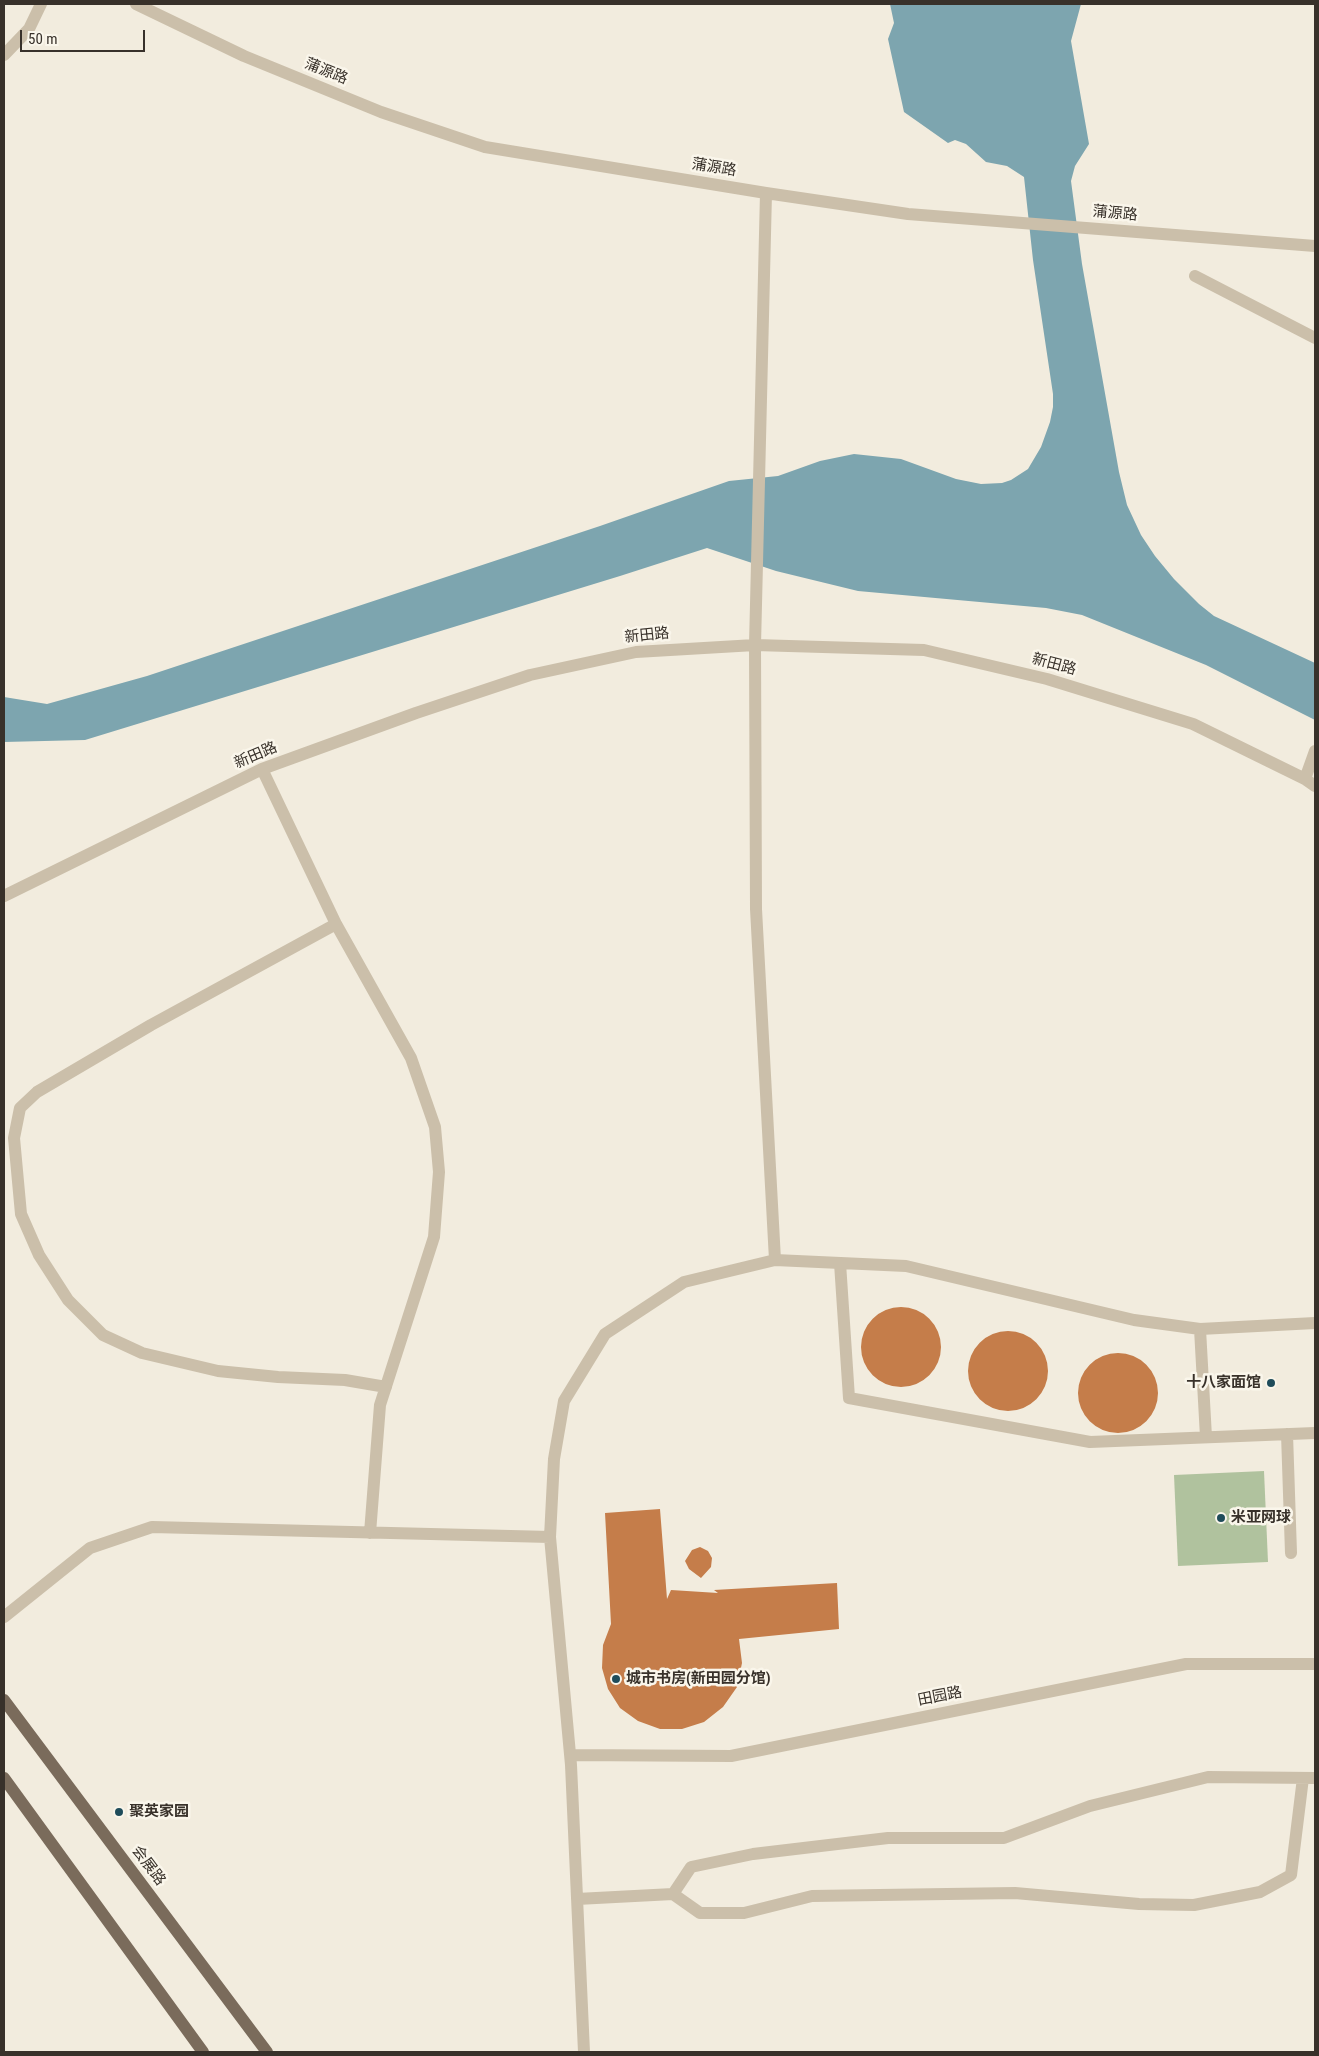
<!DOCTYPE html>
<meta charset="utf-8">
<style>
body{margin:0}
#map{position:relative;width:1319px;height:2056px;overflow:hidden;background:#f2ecde;font-family:"Roboto Condensed",sans-serif}
canvas{display:block}
.frame{position:absolute;inset:0;border:5px solid #38312a;pointer-events:none}
.scale{position:absolute;left:20px;top:30px;width:125px;height:22px;box-sizing:border-box;border:2px solid #38312a;border-top:0;padding-left:6px;font-size:15px;line-height:18px;white-space:nowrap;color:#38312a;-webkit-text-stroke:4px #faf6eb;paint-order:stroke}
</style>
<div id="map">
<canvas width="1319" height="2056"></canvas>
<div class="frame"></div>
<div class="scale">50 m</div>
</div>
<script>
const ctx = document.querySelector('canvas').getContext('2d');
ctx.lineJoin = 'round';
function fill(path, color) { ctx.fillStyle = color; ctx.fill(path, 'evenodd'); }
const toPath = rows => new Path2D(rows.map(r => 'M' + r).join(''));
function trace(path, color, width, dash) { ctx.strokeStyle = color; ctx.lineWidth = width; ctx.lineCap = dash ? 'butt' : 'round'; ctx.setLineDash(dash || []); ctx.stroke(path); }
function drawText(font, color, halo, rows, align = 'center') {
  ctx.font = font + ' "Roboto Condensed","Noto Sans SC",sans-serif'; ctx.lineWidth = 5; ctx.setLineDash([]); ctx.textBaseline = 'middle'; ctx.strokeStyle = halo; ctx.fillStyle = color; for (const [text, x, y, turn = 0] of rows) {
    ctx.save(); ctx.translate(x, y); ctx.rotate((+turn || 0) * Math.PI / 180); ctx.textAlign = isNaN(turn) ? turn : align; if (halo) ctx.strokeText(text, 0, 0); ctx.fillText(text, 0, 0); ctx.restore();
  }
}
const green = toPath([
 [1264,1471,1268,1562,1178,1566,1174,1475]
]);
const water = toPath([
 [890,4,1081,4,1071,41,1089,144,1075,166,1071,181,1082,264,1119,472,1127,505,1141,535,1155,556,1174,579,1199,604,1214,616,1315,663,1315,720,1206,665,1082,615,1046,608,858,591,776,571,707,548,620,576,85,740,4,742,4,697,47,704,147,676,600,526,729,481,778,476,820,461,854,454,901,459,956,479,981,484,1002,483,1011,480,1028,469,1041,447,1050,422,1053,407,1053,394,1033,260,1024,177,1007,166,986,162,966,144,955,140,948,143,904,112,888,39,894,23]
]);
const building = toPath([
 '861 1347a40 40 0 1 1 80 0a40 40 0 1 1-80 0Z',
 '968 1371a40 40 0 1 1 80 0a40 40 0 1 1-80 0Z',
 '1078 1393a40 40 0 1 1 80 0a40 40 0 1 1-80 0Z',
 [660,1509,667,1599,671,1590,718,1593,714,1590,837,1583,839,1629,739,1639,742,1663,737,1687,723,1707,704,1722,682,1729,660,1729,638,1721,620,1708,608,1689,602,1668,603,1645,611,1624,605,1513],
 [700,1547,708,1551,712,1558,711,1567,701,1578,689,1569,685,1561,692,1550]
]);
const minor = toPath([
 [136,4,244,56,381,112,485,147,766,193,908,214,1315,246],
 [4,55,29,29,41,4],
 [766,193,755,645,756,909,775,1260],
 [1195,276,1315,338],
 [262,769,336,924,411,1058,435,1127,439,1172,434,1237,380,1405,370,1533],
 [1305,779,1315,751],
 [4,896,262,769,416,713,530,675,636,652,755,645,924,650,1047,679,1193,724,1305,779,1315,786],
 [336,924,151,1025,37,1092,20,1108,14,1138,21,1214,39,1255,68,1300,103,1335,142,1353,218,1371,278,1377,345,1380,386,1387],
 [840,1263,849,1398,1090,1442,1315,1433],
 [1200,1329,1206,1437],
 [1287,1434,1291,1553],
 [4,1617,90,1548,152,1527,550,1537],
 [571,1755,731,1756,1186,1664,1315,1664],
 [673,1894,700,1913,744,1913,812,1896,1015,1893,1139,1904,1194,1905,1260,1892,1291,1875,1303,1778],
 [577,1899,673,1894,691,1867,753,1854,888,1838,1004,1838,1090,1806,1208,1777,1315,1778],
 [584,2052,571,1765,550,1537,554,1459,564,1401,605,1334,684,1282,775,1260,906,1266,1134,1320,1200,1329,1315,1323]
]);
const major = toPath([
 [4,1700,267,2052],
 [4,1778,203,2052]
]);
const markers = [
 [1271,1383,5,"#1f4c5a"],
 [1221,1518,5,"#1f4c5a"],
 [616,1679,5,"#1f4c5a"],
 [119,1812,5,"#1f4c5a"]
];
const streetNames = [
 ["蒲源路",326,72,22],
 ["蒲源路",714,168,9],
 ["蒲源路",1115,214,5],
 ["新田路",647,636,-6],
 ["新田路",1054,665,15],
 ["新田路",256,756,-23],
 ["田园路",940,1697,-11],
 ["会展路",148,1866,53]
];
const poiNames = [
 ["十八家面馆",1261,1383,"right"],
 ["米亚网球",1231,1518],
 ["城市书房(新田园分馆)",626,1679],
 ["聚英家园",129,1812]
];
fill(green, '#b0c29e');
fill(water, '#7da5af');
fill(building, '#c57d4a');
trace(minor, '#cbbfaa', 12);
trace(major, '#7a6b5b', 12);
for (const [x, y, r, color] of markers) { const dot = new Path2D(); dot.arc(x, y, r, 0, 2 * Math.PI); ctx.fillStyle = color; ctx.fill(dot); trace(dot, '#faf6eb', 2); }
drawText('15px', '#38312a', '#faf6eb', streetNames);
drawText('bold 15px', '#38312a', '#faf6eb', poiNames, 'left');
</script>
